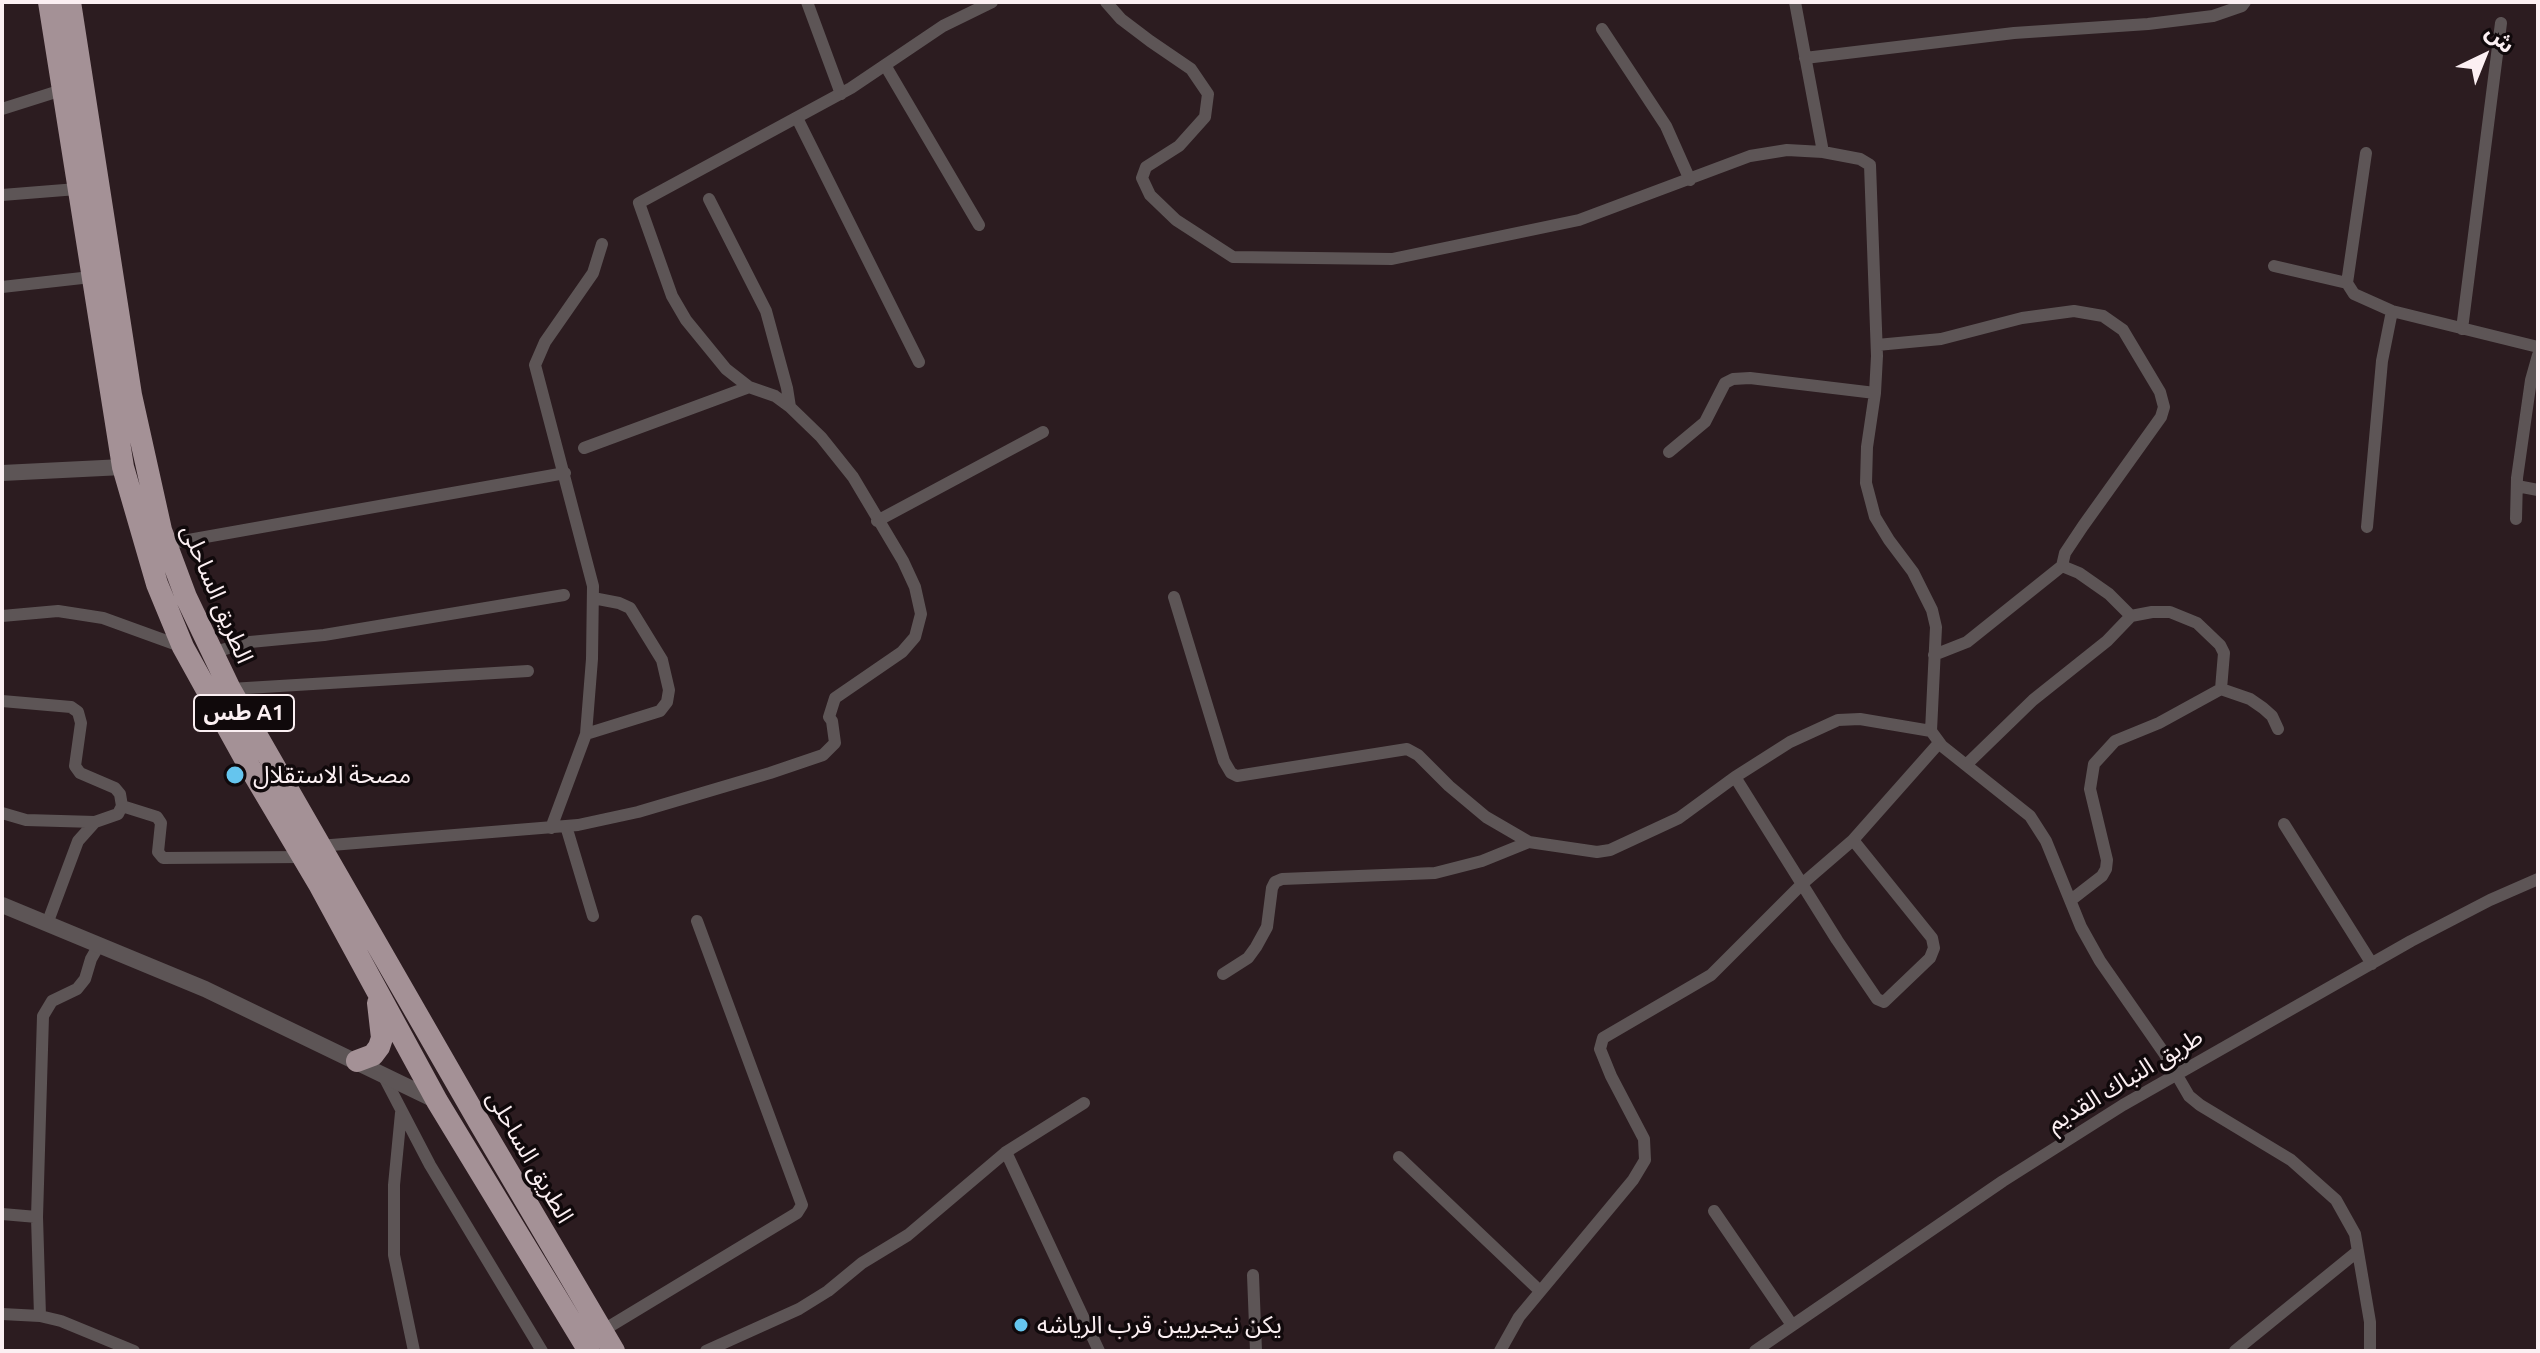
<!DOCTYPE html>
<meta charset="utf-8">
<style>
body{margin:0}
#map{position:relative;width:2540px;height:1353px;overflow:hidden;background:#2c1c20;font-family:Ubuntu,"Noto Sans Arabic",sans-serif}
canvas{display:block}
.frame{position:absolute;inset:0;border:4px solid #fbeff2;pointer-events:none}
.north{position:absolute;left:2444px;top:16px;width:80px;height:80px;-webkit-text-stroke:6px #10090b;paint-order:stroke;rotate:43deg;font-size:22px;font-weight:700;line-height:32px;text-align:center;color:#fbeff2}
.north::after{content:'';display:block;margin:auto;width:28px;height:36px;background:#fbeff2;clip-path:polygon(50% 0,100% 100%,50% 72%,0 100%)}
</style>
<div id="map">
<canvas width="2540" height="1353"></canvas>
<div class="frame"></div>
<div class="north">ش</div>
</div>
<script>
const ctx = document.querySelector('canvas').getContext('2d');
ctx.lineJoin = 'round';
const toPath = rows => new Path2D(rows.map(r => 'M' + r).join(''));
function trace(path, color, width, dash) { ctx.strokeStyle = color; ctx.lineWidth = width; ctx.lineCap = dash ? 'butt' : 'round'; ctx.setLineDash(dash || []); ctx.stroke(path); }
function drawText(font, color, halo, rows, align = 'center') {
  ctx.font = font + ' Ubuntu,"Noto Sans Arabic",sans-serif'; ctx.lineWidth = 7; ctx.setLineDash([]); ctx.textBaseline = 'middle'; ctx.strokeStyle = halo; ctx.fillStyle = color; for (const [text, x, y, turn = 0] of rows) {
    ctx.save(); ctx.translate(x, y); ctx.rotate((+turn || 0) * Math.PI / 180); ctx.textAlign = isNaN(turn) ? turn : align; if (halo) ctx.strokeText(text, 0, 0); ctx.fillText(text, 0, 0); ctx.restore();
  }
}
const minor = toPath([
 [807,2,841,94],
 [1106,2,1121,19,1150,41,1191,69,1208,94,1205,117,1179,146,1146,167,1142,178,1150,195,1176,220,1233,257,1392,259,1579,220,1750,156,1787,150,1823,152],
 [1795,2,1823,152,1860,159,1870,165,1877,356,1875,393,1867,447,1866,483,1875,517,1889,540,1913,572,1932,610,1936,627,1931,731,1942,746,2030,816,2046,841,2081,927,2100,961,2164,1053,2189,1096,2200,1105,2291,1160,2336,1200,2355,1234,2370,1322,2370,1351],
 [1602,29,1666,126,1690,180],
 [1805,58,2014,33,2148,24,2213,16,2242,6,2245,2],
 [885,65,979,225],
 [2,109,62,90],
 [797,118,919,362],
 [2366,153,2347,283,2354,294,2392,311,2538,347],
 [2,195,77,189],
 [709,199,766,311,787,388,790,407],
 [2274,266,2347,283],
 [2,287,91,277],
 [2462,329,2501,23],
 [1877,345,1941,339,2022,318,2074,311,2103,316,2123,330,2160,392,2164,407,2161,417,2083,526,2065,553,2062,566],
 [584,448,749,387],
 [1669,452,1705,422,1725,383,1733,379,1750,378,1875,393],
 [2517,486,2538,490],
 [2516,519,2517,478,2531,380,2538,355],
 [877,521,1043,432],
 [2367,527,2382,361,2392,311],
 [166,544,565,473],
 [1174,597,1224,761,1231,773,1237,776,1407,749,1418,755,1449,786,1486,817,1529,842,1597,852,1610,850,1679,818,1735,777,1790,742,1838,720,1860,719,1931,731],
 [2,616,58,611,103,618,183,647],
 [211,653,250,642,324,635,564,595],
 [1934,655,1967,642,2062,566,2079,573,2109,594,2131,616],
 [230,689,528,671],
 [2,701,71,707,78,712,81,723,75,766,80,773,115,788,120,794,122,806,118,814,95,822,78,841,47,924],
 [586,734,660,711,667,702,669,690,662,660,630,608,619,603,593,598],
 [1966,765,2033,700,2107,641,2131,616,2152,612,2170,612,2197,623,2220,645,2224,653,2221,689],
 [1735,777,1837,940,1877,999,1884,1002,1930,958,1934,948,1932,938,1853,840],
 [122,806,157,817,161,823,158,852,163,858,303,857],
 [2,813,26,820,95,822],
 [2284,824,2372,964],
 [566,826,593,916],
 [551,828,586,734,592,659,593,586,535,365,545,342,593,273,602,244],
 [319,846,578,825,638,812,770,773,823,755,835,743,832,721,829,717,835,698,902,652,915,637,921,614,915,587,903,561,853,477,821,437,790,407,775,396,749,387,726,369,686,320,672,296,639,203,851,88,943,26,992,2],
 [2071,900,2102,876,2106,869,2107,860,2090,789,2094,764,2115,741,2159,723,2221,689,2250,699,2263,708,2272,716,2278,729],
 [99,945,91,959,85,979,77,989,52,1001,43,1016,37,1217,40,1316,61,1321,134,1351],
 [1223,974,1248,958,1256,947,1267,927,1272,888,1275,882,1282,879,1435,873,1482,861,1529,842],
 [382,1073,430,1165,542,1351],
 [401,1113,394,1185,394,1255,414,1351],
 [1006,1152,1099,1351],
 [1399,1157,1540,1291],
 [1714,1211,1792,1325],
 [2,1214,37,1217],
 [1253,1275,1256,1351],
 [2,1314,40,1316],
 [602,1331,797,1213,802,1205,697,921],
 [706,1351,799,1309,828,1291,862,1263,908,1235,1006,1152,1084,1103],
 [1500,1351,1519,1317,1633,1180,1645,1160,1644,1139,1611,1076,1600,1049,1603,1038,1711,975,1802,884,1853,840,1939,743],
 [1755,1351,2003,1181,2123,1105,2411,941,2490,900,2538,879],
 [2235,1351,2358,1251]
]);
const tertiary = toPath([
 [2,473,123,467],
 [2,905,205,989,437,1101]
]);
const trunk = toPath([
 [49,2,123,467,157,584,183,647,250,768,320,886,437,1101,589,1351],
 [70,2,131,395,161,530,186,597,230,689,479,1122,614,1351],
 [357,1061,373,1055,379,1047,382,1038,378,1003]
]);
const markers = [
 [235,775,10,"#65c5ee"],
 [1021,1325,8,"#65c5ee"]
];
const shields = [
 [244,713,100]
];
const shieldNames = [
 ["طس A1",244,713]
];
const streetNames = [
 ["الطريق الساحلى",217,594,67],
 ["طريق النباك القديم",2125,1080,-31],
 ["الطريق الساحلى",530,1157,60]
];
const poiNames = [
 ["مصحة الاستقلال",253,775],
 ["يكن نيجيريين قرب الرياشه",1037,1325]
];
trace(minor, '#5d5556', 12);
trace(tertiary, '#5d5556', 16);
trace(trunk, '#a49196', 22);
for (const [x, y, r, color] of markers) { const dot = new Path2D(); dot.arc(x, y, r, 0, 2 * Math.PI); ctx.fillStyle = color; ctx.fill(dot); trace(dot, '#10090b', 3); }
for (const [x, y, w] of shields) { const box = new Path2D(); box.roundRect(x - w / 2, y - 18, w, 36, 6); ctx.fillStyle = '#10090b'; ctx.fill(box); trace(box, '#fbeff2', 2); }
drawText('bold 22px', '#fbeff2', null, shieldNames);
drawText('24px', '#fbeff2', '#10090b', streetNames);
drawText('24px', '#fbeff2', '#10090b', poiNames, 'left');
</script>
